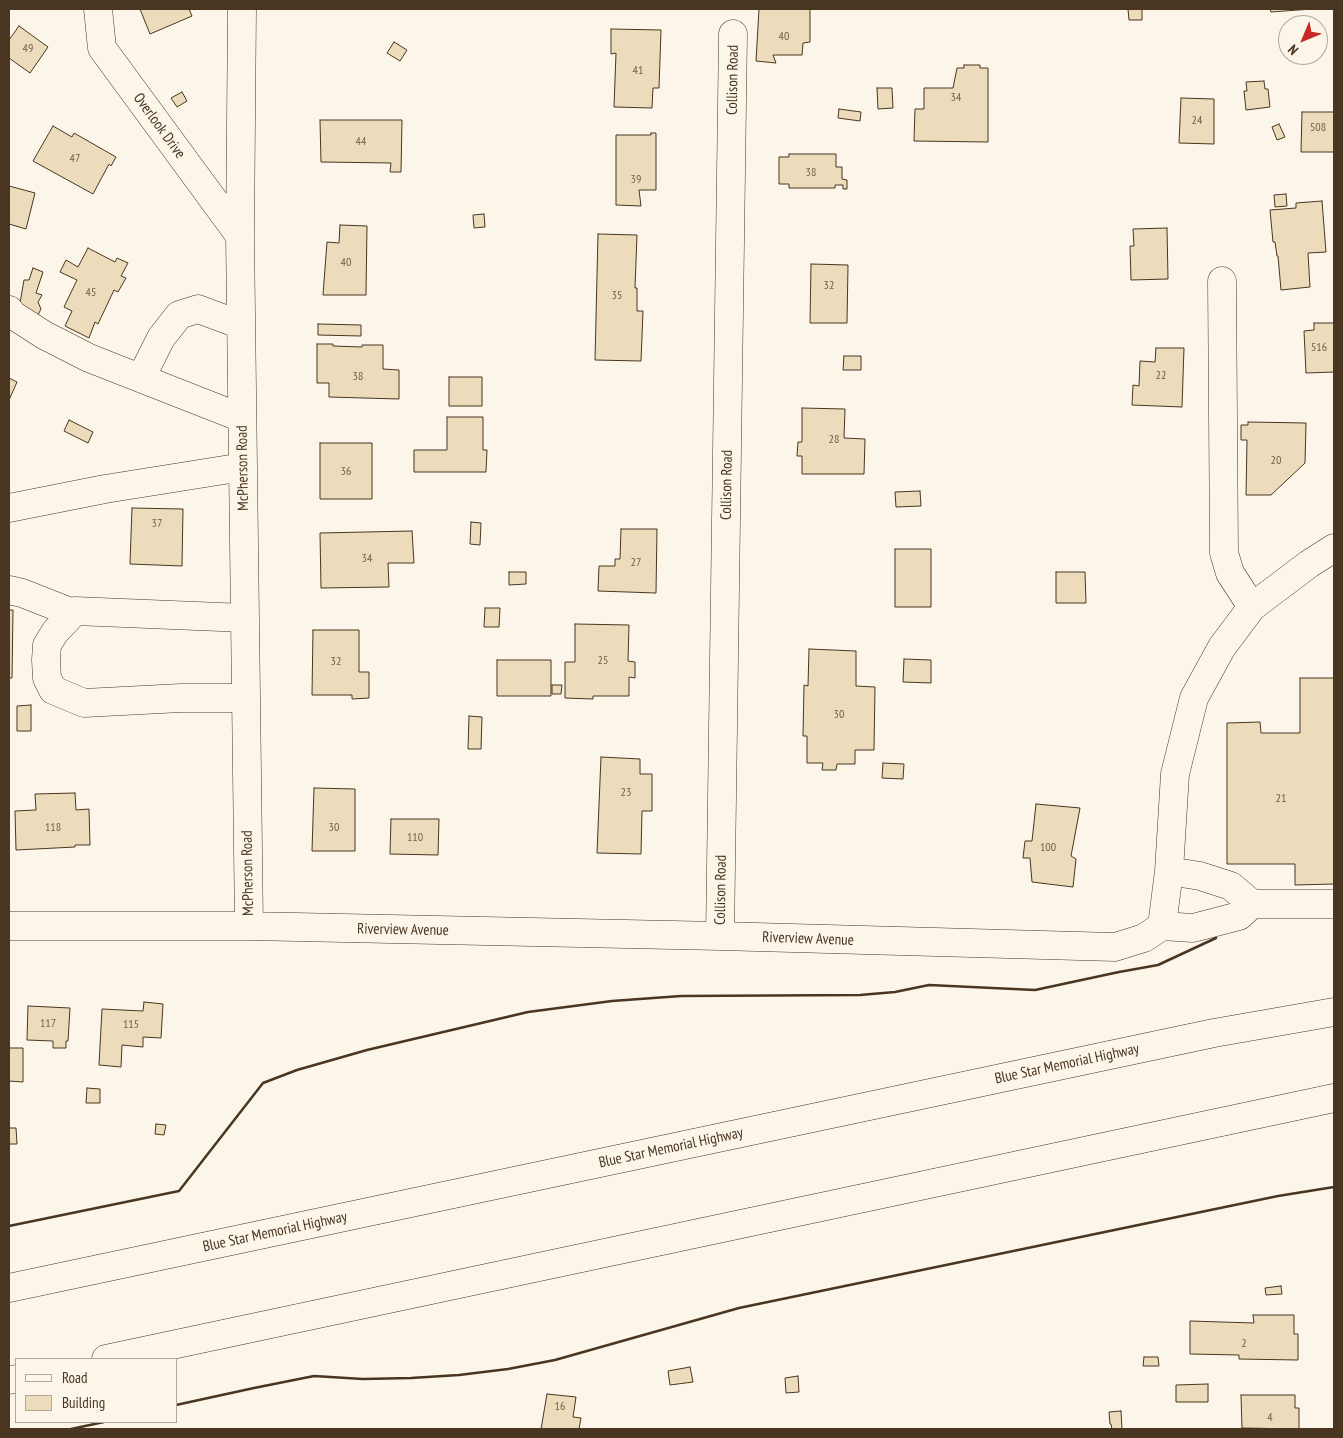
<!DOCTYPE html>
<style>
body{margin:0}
#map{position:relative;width:1343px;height:1438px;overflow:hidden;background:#fbf6e9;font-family:"PT Sans Narrow",sans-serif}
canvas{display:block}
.frame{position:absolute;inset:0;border:10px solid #4a3520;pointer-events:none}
.legend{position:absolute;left:15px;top:1358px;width:162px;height:65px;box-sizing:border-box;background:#fbf6e9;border:1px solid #b4a999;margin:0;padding:6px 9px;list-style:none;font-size:15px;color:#4a3520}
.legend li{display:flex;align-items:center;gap:10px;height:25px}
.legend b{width:25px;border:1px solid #b4a999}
.north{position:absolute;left:1278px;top:15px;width:50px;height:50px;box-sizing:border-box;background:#fbf6e9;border:1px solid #b4a999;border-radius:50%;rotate:225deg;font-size:14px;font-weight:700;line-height:20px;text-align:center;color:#4a3520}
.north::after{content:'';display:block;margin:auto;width:18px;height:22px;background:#c62828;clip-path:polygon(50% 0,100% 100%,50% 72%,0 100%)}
</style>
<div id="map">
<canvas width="1343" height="1438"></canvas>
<div class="frame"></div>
<ul class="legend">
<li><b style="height:6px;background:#fbf6e9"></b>Road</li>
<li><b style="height:14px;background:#ecdcbc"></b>Building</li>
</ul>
<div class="north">N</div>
</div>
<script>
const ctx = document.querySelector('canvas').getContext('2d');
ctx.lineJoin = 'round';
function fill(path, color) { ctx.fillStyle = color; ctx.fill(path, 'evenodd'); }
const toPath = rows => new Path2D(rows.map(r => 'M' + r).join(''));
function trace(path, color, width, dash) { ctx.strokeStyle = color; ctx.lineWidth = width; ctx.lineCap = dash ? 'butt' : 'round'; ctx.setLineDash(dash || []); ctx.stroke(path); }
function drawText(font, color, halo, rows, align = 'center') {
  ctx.font = font + ' "PT Sans Narrow",sans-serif'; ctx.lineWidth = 4; ctx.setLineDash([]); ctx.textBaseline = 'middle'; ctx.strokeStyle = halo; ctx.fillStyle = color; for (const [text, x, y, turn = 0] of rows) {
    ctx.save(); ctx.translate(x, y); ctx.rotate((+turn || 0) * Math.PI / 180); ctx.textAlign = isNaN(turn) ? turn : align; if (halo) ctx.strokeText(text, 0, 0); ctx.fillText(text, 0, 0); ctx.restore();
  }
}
const building = toPath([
 [140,9,189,9,192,16,150,34,140,9],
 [759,9,810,9,810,42,803,43,802,55,773,55,776,63,756,61,759,9],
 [1128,9,1142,9,1142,20,1129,20,1128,9],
 [1270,9,1312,9,1271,12,1270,9],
 [19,26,48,47,30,73,9,58,9,40,19,26],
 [611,29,661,30,659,88,653,88,652,108,614,107,616,53,611,54,611,29],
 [394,42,407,50,400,61,387,53,394,42],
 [964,65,980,65,980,68,988,68,988,142,914,141,915,109,924,109,924,88,953,88,957,68,964,68,964,65],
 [1264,81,1265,89,1268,89,1270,107,1246,110,1244,91,1247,91,1246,82,1264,81],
 [877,88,892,88,893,108,878,109,877,88],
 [182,92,187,101,177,107,171,98,182,92],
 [1181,98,1214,99,1214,144,1179,143,1181,98],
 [839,109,861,112,860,121,838,118,839,109],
 [1302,112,1334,112,1334,152,1301,152,1302,112],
 [320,120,402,120,401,172,390,172,391,163,321,162,320,120],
 [1279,124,1285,137,1277,140,1272,127,1279,124],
 [53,126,72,137,74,133,116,157,111,166,109,164,93,194,33,161,53,126],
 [651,133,656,133,656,190,639,190,641,206,616,205,616,135,651,135,651,133],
 [789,154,836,154,836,167,842,167,842,179,847,180,847,189,843,189,843,185,835,185,835,188,789,188,789,184,779,184,779,157,789,157,789,154],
 [9,186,35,193,26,229,9,224,9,186],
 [1286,194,1287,206,1275,207,1274,195,1286,194],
 [1322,201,1326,252,1308,253,1310,287,1281,290,1278,256,1277,256,1275,242,1273,242,1270,210,1296,208,1296,203,1322,201],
 [484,214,485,227,474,228,473,215,484,214],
 [340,225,367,226,366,295,323,295,327,242,339,243,340,225],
 [1167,228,1168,279,1131,280,1130,246,1134,246,1133,229,1167,228],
 [598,234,637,235,635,288,637,288,637,311,643,311,641,361,595,360,598,234],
 [88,248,115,262,117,258,128,263,121,276,126,278,118,292,114,290,98,324,95,322,89,338,65,326,72,311,64,307,77,280,60,272,66,260,78,267,88,248],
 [811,264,848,265,847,323,810,323,811,264],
 [33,268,43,272,36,293,42,295,38,302,41,309,36,319,18,314,24,280,29,280,33,268],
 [1314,323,1334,323,1334,372,1306,373,1304,331,1314,330,1314,323],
 [318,324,361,325,361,336,318,335,318,324],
 [317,344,333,344,333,346,362,347,362,345,383,345,383,369,399,370,399,399,329,397,329,383,317,383,317,344],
 [1156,348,1184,348,1182,407,1132,405,1133,385,1139,386,1140,361,1155,362,1156,348],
 [844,356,861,356,861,370,843,370,844,356],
 [449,377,482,377,482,406,449,406,449,377],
 [9,378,17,382,9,400,9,378],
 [802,408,845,409,844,438,865,439,864,474,802,474,802,456,797,456,798,442,802,442,802,408],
 [447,417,483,417,483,450,487,450,486,472,414,472,414,450,447,450,447,417],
 [69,420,93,432,88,443,64,431,69,420],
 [1248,422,1306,423,1305,463,1271,495,1246,495,1247,440,1241,440,1241,425,1248,425,1248,422],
 [320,443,372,443,372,499,320,499,320,443],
 [920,491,921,506,896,507,895,492,920,491],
 [132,508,183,509,182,566,130,564,132,508],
 [471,522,481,523,480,545,470,544,471,522],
 [621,529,657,529,656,593,598,591,599,566,615,566,615,559,620,559,621,529],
 [412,531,414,563,388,563,389,587,321,588,320,533,412,531],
 [895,549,931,549,931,607,895,607,895,549],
 [509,572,526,572,526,584,509,585,509,572],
 [1056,572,1085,572,1086,603,1056,603,1056,572],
 [485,608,500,608,499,627,484,627,485,608],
 [9,610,13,610,12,678,9,678,9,610],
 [575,624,629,625,628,661,635,662,635,678,629,677,629,696,593,696,593,699,565,698,565,662,575,662,575,624],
 [313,630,359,630,359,672,369,672,369,698,352,699,352,695,312,695,313,630],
 [809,649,856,651,856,686,875,687,874,750,855,750,855,764,837,764,836,770,822,770,823,763,807,763,807,736,803,736,804,685,808,686,809,649],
 [904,659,931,660,931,683,903,682,904,659],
 [497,660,551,660,551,696,497,696,497,660],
 [1300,678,1334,678,1334,884,1295,885,1295,864,1227,864,1227,723,1260,722,1261,733,1300,733,1300,678],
 [552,685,562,685,561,694,552,694,552,685],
 [31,705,31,731,17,731,17,706,31,705],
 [469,716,482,717,481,749,468,749,469,716],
 [601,757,640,759,640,774,652,774,652,811,642,811,641,854,597,853,601,757],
 [883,763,904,764,903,779,882,778,883,763],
 [314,788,355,789,355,851,312,851,314,788],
 [75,793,76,810,89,809,90,845,75,845,75,847,16,850,15,811,36,810,35,794,75,793],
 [1036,804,1080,808,1071,856,1076,859,1073,887,1032,882,1030,858,1023,858,1025,841,1032,841,1036,804],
 [391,819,439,819,438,855,390,854,391,819],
 [144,1002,163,1004,161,1038,143,1037,143,1047,122,1045,121,1067,99,1065,102,1009,143,1011,144,1002],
 [28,1006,70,1008,68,1041,66,1041,66,1048,53,1048,53,1041,27,1040,28,1006],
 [9,1048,23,1048,23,1082,9,1081,9,1048],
 [87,1088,100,1089,100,1103,86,1103,87,1088],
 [156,1124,166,1125,164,1135,155,1134,156,1124],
 [9,1128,16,1128,17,1144,9,1144,9,1128],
 [1281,1286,1282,1294,1266,1295,1265,1288,1281,1286],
 [1253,1315,1294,1315,1294,1334,1298,1334,1298,1360,1239,1359,1239,1355,1190,1354,1190,1321,1254,1323,1253,1315],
 [1144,1357,1158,1357,1159,1366,1143,1366,1144,1357],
 [690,1367,693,1382,670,1385,668,1371,690,1367],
 [798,1376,799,1392,786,1393,785,1378,798,1376],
 [1208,1384,1208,1402,1176,1402,1176,1385,1208,1384],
 [547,1394,576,1397,573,1417,581,1418,579,1429,541,1429,547,1394],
 [1241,1395,1295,1395,1295,1408,1299,1408,1299,1429,1242,1428,1241,1395],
 [1121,1411,1122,1429,1112,1429,1111,1424,1110,1424,1109,1412,1121,1411]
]);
const minor = toPath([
 [98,9,102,48,240,236],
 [242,9,240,236,249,926],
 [1222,281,1224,553,1230,573,1252,607],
 [9,310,13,315,44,335,89,358,242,418],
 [141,378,161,338,179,315,198,309,241,325],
 [9,508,105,489,243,467],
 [9,590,22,593,73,613],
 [245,618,75,611,55,632,47,645,46,660,47,678,53,690,84,703,181,698,246,698],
 [1169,871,1200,876,1231,886,1252,904,1334,904],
 [9,926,249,926,720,936,1115,947,1144,938,1162,926,1169,871,1175,774,1194,698,1222,647,1252,607,1309,564,1334,548],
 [1162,926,1193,928,1239,916,1252,904],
 [720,936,733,34]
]);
const highway = toPath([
 [9,1288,1214,1033,1334,1012],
 [106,1359,1334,1098],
 [9,1380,16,1379]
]);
const wall = toPath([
 [9,1226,179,1191,263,1083,297,1070,367,1050,528,1012,612,1001,681,996,860,995,895,992,929,985,1035,990,1119,972,1158,965,1216,938],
 [176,1405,254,1388,314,1376,363,1379,411,1378,459,1375,508,1369,555,1360,739,1308,1278,1196,1334,1187],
 [71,1429,104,1422]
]);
const numberNames = [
 ["40",784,37],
 ["49",28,49],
 ["41",638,71],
 ["34",956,98],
 ["24",1197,121],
 ["508",1318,128],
 ["44",361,142],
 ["47",75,159],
 ["38",811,173],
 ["39",636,180],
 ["40",346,263],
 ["32",829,286],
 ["45",91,293],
 ["35",617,296],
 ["516",1319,348],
 ["22",1161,376],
 ["38",358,377],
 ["28",834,440],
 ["20",1276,461],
 ["36",346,472],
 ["37",157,524],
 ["34",367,559],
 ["27",636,563],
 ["25",603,661],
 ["32",336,662],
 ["30",839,715],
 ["23",626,793],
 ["21",1281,799],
 ["118",53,828],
 ["30",334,828],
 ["110",415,838],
 ["100",1048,848],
 ["117",48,1024],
 ["115",131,1025],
 ["2",1244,1344],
 ["16",560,1407],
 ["4",1270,1418]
];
const streetNames = [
 ["Collison Road",733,80,-89],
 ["Overlook Drive",159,126,54],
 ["McPherson Road",243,468,-91],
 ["Collison Road",727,485,-89],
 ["McPherson Road",248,873,-91],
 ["Collison Road",721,890,-89],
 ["Riverview Avenue",403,930,1],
 ["Riverview Avenue",808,939,2],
 ["Blue Star Memorial Highway",1067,1064,-12],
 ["Blue Star Memorial Highway",671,1148,-12],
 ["Blue Star Memorial Highway",275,1232,-12]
];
fill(building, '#ecdcbc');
trace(building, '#4a3520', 1);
trace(minor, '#4a3520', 29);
trace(highway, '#4a3520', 29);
trace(minor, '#fbf6e9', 28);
trace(highway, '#fbf6e9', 28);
trace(wall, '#4a3520', 2.5);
drawText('12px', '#725f47', null, numberNames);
drawText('15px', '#4a3520', '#fbf6e9', streetNames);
</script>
